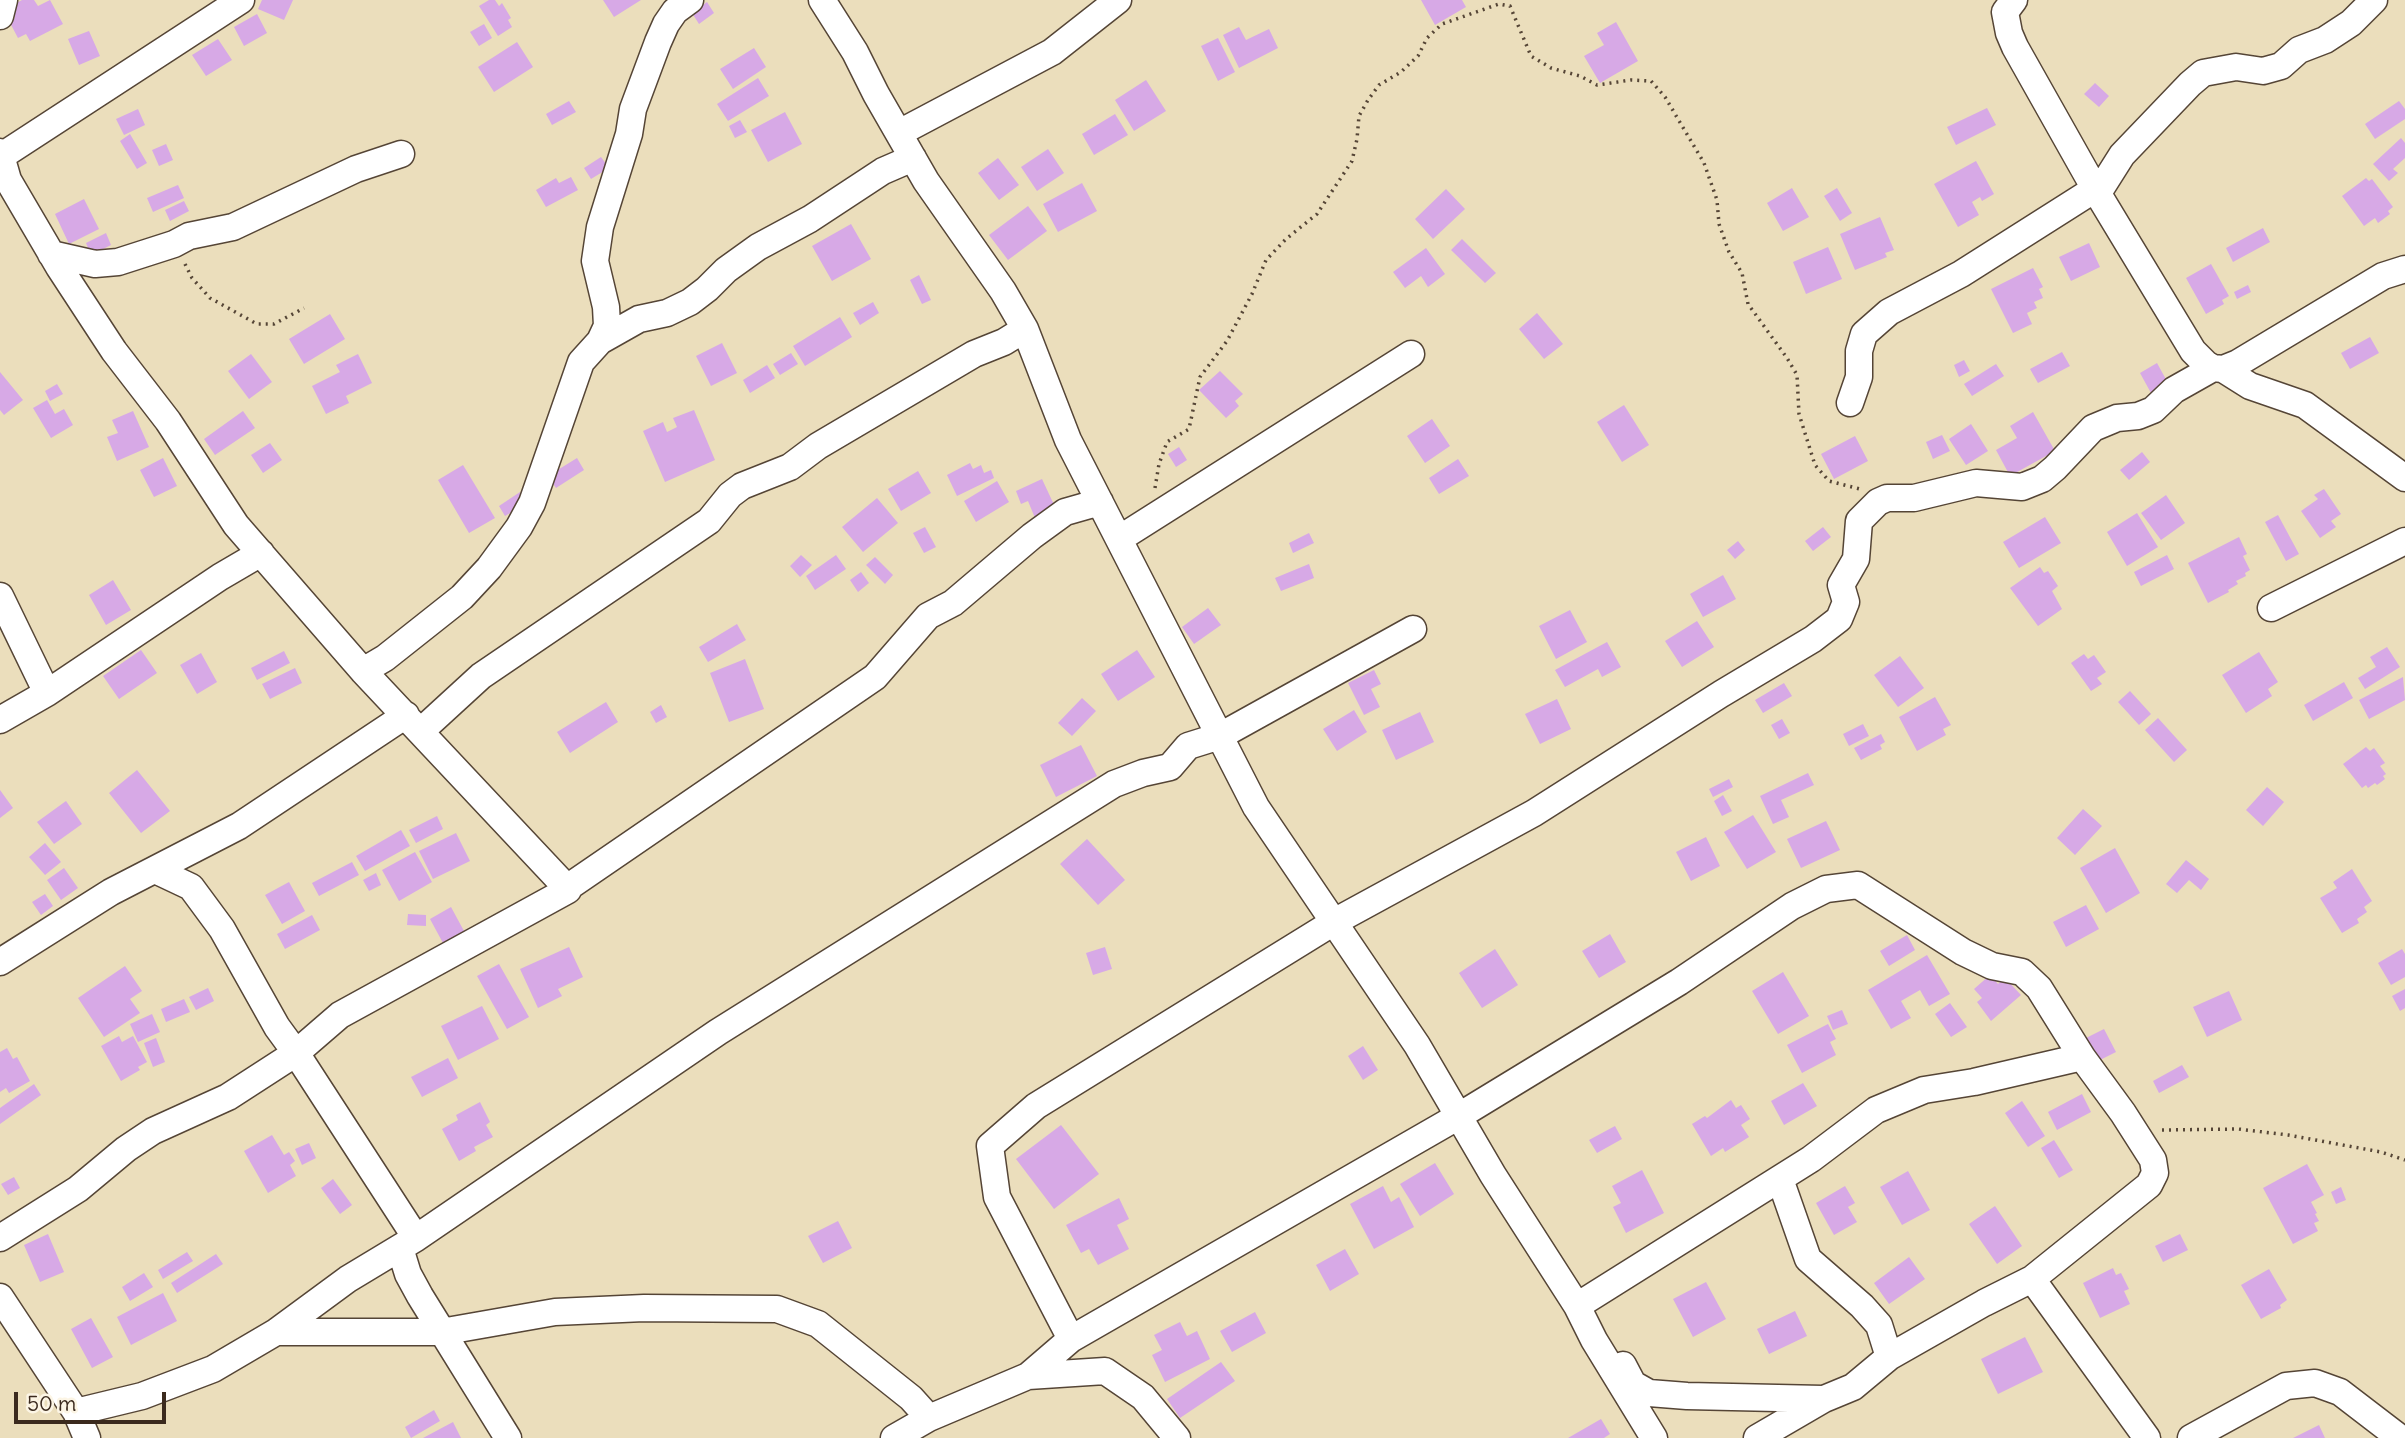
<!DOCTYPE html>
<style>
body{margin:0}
#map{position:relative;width:2405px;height:1438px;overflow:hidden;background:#ebdebc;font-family:Delius,sans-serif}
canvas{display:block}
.scale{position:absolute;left:14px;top:1392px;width:152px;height:32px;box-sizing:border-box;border:4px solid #3b2a1e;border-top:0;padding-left:9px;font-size:21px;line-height:24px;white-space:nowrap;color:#3b2a1e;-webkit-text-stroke:5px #fcf5e5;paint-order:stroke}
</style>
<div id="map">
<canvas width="2405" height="1438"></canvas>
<div class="scale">50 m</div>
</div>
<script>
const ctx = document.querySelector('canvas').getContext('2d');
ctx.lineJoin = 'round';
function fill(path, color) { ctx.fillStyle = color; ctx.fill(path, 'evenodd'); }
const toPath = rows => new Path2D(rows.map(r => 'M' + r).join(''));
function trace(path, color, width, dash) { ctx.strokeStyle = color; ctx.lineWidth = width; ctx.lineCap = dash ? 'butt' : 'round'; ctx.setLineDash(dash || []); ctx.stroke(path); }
const building = toPath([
 [22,0,34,0,38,6,50,0,63,24,30,41,26,34,18,38,9,21,15,18,9,7],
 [262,0,293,0,284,20,258,9],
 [489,0,495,0,499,6,502,3,511,18,508,20,512,27,498,36,479,6],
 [603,0,641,0,614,17],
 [1421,0,1462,0,1466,7,1435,25],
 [707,2,714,13,699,24,692,13],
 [257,14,267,33,244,46,234,27],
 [1616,22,1638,61,1600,83,1584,56,1604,45,1597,33],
 [484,24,492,38,479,46,470,32],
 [1239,27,1246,40,1269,29,1278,48,1239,68,1223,35],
 [89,31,100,56,79,65,68,39],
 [1218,38,1235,72,1218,81,1201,46],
 [218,39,232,60,206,76,192,55],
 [517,42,533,67,494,92,478,67],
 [754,48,766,67,733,89,720,69],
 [758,78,769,96,728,121,717,104],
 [1146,80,1166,111,1134,131,1115,100],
 [2095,83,2109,96,2099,107,2084,94],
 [569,101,576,112,552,125,546,114],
 [2399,101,2405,109,2405,119,2375,139,2365,124],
 [1987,108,1996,125,1956,145,1947,127],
 [138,109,145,125,124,135,116,119],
 [785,112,802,144,768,162,751,130],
 [1115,114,1128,135,1094,155,1082,134],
 [740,120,747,132,735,138,729,126],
 [130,134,147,163,137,169,120,141],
 [2401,138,2405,143,2405,158,2393,169,2398,173,2389,181,2373,164],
 [166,144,173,160,159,166,152,150],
 [1048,149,1064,173,1037,191,1021,167],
 [601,157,609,168,591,179,584,168],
 [998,158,1019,185,999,200,978,173],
 [1976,161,1994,194,1982,201,1980,197,1972,202,1979,215,1958,227,1934,184],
 [571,177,578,190,546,207,536,190,556,178,559,183],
 [2366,178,2369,181,2372,179,2393,207,2388,211,2390,214,2378,223,2375,218,2364,226,2342,196],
 [1082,183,1097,211,1058,232,1043,204],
 [178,185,184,198,153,212,147,198],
 [1792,188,1809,217,1783,231,1767,203],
 [1837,188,1852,213,1840,221,1824,196],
 [1446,189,1465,209,1433,239,1415,219],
 [84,199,99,229,69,244,55,214],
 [184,201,189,211,170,221,165,210],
 [1028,206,1047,231,1008,260,989,235],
 [1880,217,1894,250,1885,253,1887,257,1855,270,1840,234],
 [851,224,871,259,832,281,812,246],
 [2263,228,2270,242,2233,262,2226,248],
 [106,233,111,245,91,255,86,243],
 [1462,239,1496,273,1485,283,1451,250],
 [2089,243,2100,267,2071,281,2059,257],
 [1828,247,1842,279,1806,294,1793,262],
 [1426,248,1445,274,1428,287,1421,276,1405,288,1393,272],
 [2211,264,2229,296,2222,300,2224,304,2206,314,2186,278],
 [2033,268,2043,287,2039,289,2043,298,2034,302,2037,308,2027,313,2032,324,2013,333,1991,289],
 [919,275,931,300,922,304,910,280],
 [2248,285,2251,292,2237,299,2234,292],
 [873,302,879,313,860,325,853,313],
 [1537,313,1563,344,1544,359,1519,329],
 [330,314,345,339,304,364,289,339],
 [840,317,852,337,805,366,793,346],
 [2370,337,2379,353,2350,369,2341,353],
 [722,343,737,373,711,386,696,356],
 [2062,352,2070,366,2038,383,2030,369],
 [791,353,798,364,780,375,773,364],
 [251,354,272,382,249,399,228,371],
 [358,354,372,383,346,396,349,403,326,414,312,386,340,372,336,365],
 [1964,360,1970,371,1959,377,1954,365],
 [2157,363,2168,383,2151,393,2140,373],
 [1996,364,2004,376,1972,396,1964,384],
 [767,365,775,378,750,393,743,380],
 [1220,371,1243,394,1235,401,1239,406,1226,418,1199,390],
 [0,372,23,400,4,415,0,410],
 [57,384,63,394,50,401,45,391],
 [47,400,55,414,64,409,73,425,51,438,33,408],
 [1624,405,1649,445,1622,462,1597,422],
 [694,410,715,460,665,482,643,431,663,422,667,432,677,427,673,418],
 [133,411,149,447,117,461,107,437,118,433,112,420],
 [243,411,255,428,215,455,204,439],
 [2033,412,2055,451,2010,476,1996,450,2017,438,2010,426],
 [1432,419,1450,446,1425,463,1407,436],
 [1971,424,1988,451,1966,465,1949,439],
 [1942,435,1950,451,1933,459,1926,442],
 [1855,436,1868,461,1834,479,1821,454],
 [270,443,282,460,263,473,251,455],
 [1179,447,1187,460,1176,467,1168,454],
 [2142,452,2150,462,2129,480,2120,470],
 [163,458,177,486,154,497,140,470],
 [577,458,584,470,556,488,548,476],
 [1458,459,1469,476,1439,494,1429,478],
 [970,463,973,469,981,465,984,473,991,470,994,478,957,496,947,475],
 [463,465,495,518,469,533,438,480],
 [918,471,931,493,901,511,888,489],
 [1042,479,1056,509,1035,518,1028,501,1021,504,1016,491],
 [997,481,1009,502,976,522,964,501],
 [2324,489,2341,514,2331,521,2336,527,2320,538,2301,511,2318,499,2314,495],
 [520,492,527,503,505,516,499,506],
 [2166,495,2185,523,2161,540,2141,513],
 [877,498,898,523,863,552,842,527],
 [2137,513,2158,547,2127,566,2107,532],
 [2278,515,2299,554,2286,561,2265,522],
 [2045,517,2061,543,2019,568,2003,542],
 [925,527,936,547,924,553,913,533],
 [1823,527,1831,537,1813,551,1805,541],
 [1309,533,1314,543,1293,553,1289,543],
 [2239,537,2247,554,2243,556,2250,570,2245,573,2246,576,2236,581,2238,584,2228,590,2229,592,2208,603,2188,563],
 [1738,541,1745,550,1735,559,1727,550],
 [801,555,812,565,800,577,790,566],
 [836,555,846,569,815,590,806,576],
 [2167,555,2174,569,2141,586,2134,572],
 [875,557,893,575,885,584,866,565],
 [1309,564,1314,578,1281,591,1275,578],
 [2040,567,2044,573,2048,571,2058,586,2052,591,2062,609,2038,626,2010,588],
 [861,572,869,583,858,592,850,580],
 [1723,575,1736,599,1703,617,1690,594],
 [113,580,131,610,106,625,89,595],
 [1208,608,1221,625,1194,644,1182,627],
 [1570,610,1587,642,1556,659,1539,626],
 [1697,621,1714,647,1682,667,1665,641],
 [737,624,746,640,708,662,699,647],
 [1607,642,1621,667,1602,677,1598,669,1565,687,1555,670],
 [2387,647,2400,667,2365,689,2358,678,2376,667,2370,657],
 [141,650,157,673,119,699,103,676],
 [1137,650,1155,677,1118,701,1101,674],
 [284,651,290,663,257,680,251,668],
 [2259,652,2278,682,2268,689,2272,696,2246,713,2222,675],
 [201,653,217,682,197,694,180,665],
 [2084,654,2088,659,2094,655,2106,672,2097,678,2102,684,2091,691,2071,663],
 [1900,656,1924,688,1898,707,1874,675],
 [745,659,764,709,729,722,710,673],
 [295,668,302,683,270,699,262,684],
 [1374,670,1381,684,1371,689,1380,707,1364,715,1348,683],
 [2403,677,2405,700,2369,719,2359,700],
 [2344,682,2353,698,2313,721,2304,705],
 [1784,683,1792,696,1763,713,1755,700],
 [2130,691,2151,714,2139,725,2118,702],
 [1935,697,1951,725,1943,729,1946,735,1917,751,1899,717],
 [1082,698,1096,711,1072,736,1058,723],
 [1557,699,1571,729,1540,744,1525,714],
 [606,702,618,722,570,753,557,732],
 [661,705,667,717,656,723,650,712],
 [1354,710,1367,732,1337,751,1323,729],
 [1420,712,1434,742,1396,760,1382,730],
 [2158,718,2187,750,2174,762,2145,730],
 [1782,719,1790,733,1779,739,1771,725],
 [1863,724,1869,736,1849,746,1843,734],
 [1881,734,1885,742,1880,745,1882,749,1861,760,1854,748],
 [1081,745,1097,776,1056,797,1040,765],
 [2366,747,2370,751,2374,748,2385,763,2380,766,2386,774,2383,776,2385,779,2377,785,2375,783,2368,788,2366,785,2362,788,2343,764],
 [137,770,170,811,141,833,109,793],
 [1808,773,1814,785,1781,800,1789,817,1773,824,1760,796],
 [1729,779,1733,787,1713,797,1709,789],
 [2267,787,2284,802,2263,826,2246,810],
 [0,790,13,808,0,818],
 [1723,795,1732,811,1722,816,1714,801],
 [66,801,82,824,54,844,37,822],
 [2083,809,2102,826,2075,855,2057,838],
 [1753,815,1776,852,1747,869,1724,832],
 [437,816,443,829,416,843,409,830],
 [1826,821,1840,850,1801,868,1787,839],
 [401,830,410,846,365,871,356,856],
 [456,833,470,861,433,879,419,851],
 [1706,837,1720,866,1691,881,1676,852],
 [1087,839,1125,880,1098,905,1060,864],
 [45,843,61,862,45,875,29,857],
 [2115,848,2140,893,2106,913,2080,868],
 [415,852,432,882,399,901,382,870],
 [2186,860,2209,879,2201,890,2189,880,2177,893,2166,884],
 [352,862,359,875,319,896,312,883],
 [64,868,78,888,61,900,47,880],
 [2352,869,2372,901,2364,907,2367,912,2357,919,2359,923,2342,933,2320,898,2337,888,2333,882],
 [376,873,381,885,369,891,363,880],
 [289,882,305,911,282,924,265,895],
 [45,894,53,906,41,915,32,902],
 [2086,905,2099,929,2066,947,2053,922],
 [451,907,464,931,443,943,430,919],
 [408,914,426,915,426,926,407,925],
 [312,915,320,930,285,949,277,934],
 [1610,934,1626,962,1599,978,1582,951],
 [1907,935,1915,950,1889,966,1880,951],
 [569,947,583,977,558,989,562,996,538,1008,520,969],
 [1105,947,1112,969,1093,975,1086,953],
 [1495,949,1518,985,1482,1008,1459,973],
 [2402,949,2405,954,2405,977,2391,985,2378,963],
 [1927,955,1950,994,1929,1006,1920,990,1901,1001,1911,1018,1891,1029,1868,990],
 [499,964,529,1017,507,1029,477,976],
 [125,966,142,991,130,999,140,1013,104,1037,78,998],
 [1783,972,1809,1016,1778,1034,1752,991],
 [1990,975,1998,984,2005,978,2021,995,1991,1021,1977,1002,1982,998,1974,989],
 [208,988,214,1001,196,1010,189,997],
 [2405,989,2405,1008,2400,1011,2392,996],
 [2229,991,2242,1020,2207,1037,2193,1007],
 [184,999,190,1012,166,1022,161,1009],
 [1950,1003,1967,1027,1951,1037,1935,1014],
 [482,1006,499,1039,458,1060,441,1026],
 [1842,1010,1848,1024,1833,1030,1827,1016],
 [152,1014,160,1032,138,1042,130,1024],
 [1828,1024,1836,1039,1830,1042,1836,1055,1802,1073,1787,1045],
 [2104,1029,2116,1052,2098,1061,2086,1038],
 [119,1036,122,1042,133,1036,147,1062,138,1067,140,1070,121,1081,101,1046],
 [156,1038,165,1062,153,1067,144,1043],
 [1363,1046,1378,1070,1363,1080,1348,1056],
 [7,1048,13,1059,17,1057,30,1081,9,1093,6,1088,0,1092,0,1052],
 [448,1058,458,1078,422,1097,411,1077],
 [2182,1065,2189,1077,2159,1093,2153,1081],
 [1803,1083,1817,1106,1784,1125,1771,1101],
 [34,1084,41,1095,0,1124,0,1108],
 [2082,1094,2091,1112,2057,1130,2048,1112],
 [1731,1100,1736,1108,1741,1105,1750,1119,1741,1125,1749,1137,1725,1152,1723,1148,1711,1156,1692,1124,1705,1116,1707,1118],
 [2022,1101,2045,1136,2028,1147,2005,1113],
 [480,1102,490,1122,486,1125,493,1137,474,1147,476,1151,459,1161,442,1129,458,1120,456,1115],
 [1061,1125,1099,1174,1054,1209,1016,1159],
 [1615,1126,1622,1139,1597,1153,1589,1140],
 [272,1135,284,1155,289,1152,295,1161,290,1165,296,1176,268,1193,244,1151],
 [2054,1140,2073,1170,2059,1178,2041,1148],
 [309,1143,316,1158,302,1165,295,1149],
 [1435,1163,1454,1194,1420,1216,1400,1184],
 [2307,1164,2324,1195,2311,1202,2317,1213,2315,1214,2319,1221,2314,1223,2318,1231,2293,1244,2263,1188],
 [1642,1170,1664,1213,1626,1233,1613,1207,1621,1203,1612,1186],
 [1908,1171,1930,1210,1902,1225,1880,1187],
 [14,1177,20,1188,8,1195,1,1184],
 [333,1179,352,1205,340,1214,321,1188],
 [1383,1186,1391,1202,1399,1197,1414,1227,1374,1249,1350,1204],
 [1845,1186,1855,1203,1848,1207,1857,1222,1834,1235,1816,1203],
 [2341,1187,2346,1200,2336,1204,2331,1192],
 [1119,1198,1129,1219,1117,1225,1129,1249,1098,1265,1089,1249,1081,1253,1066,1225],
 [1995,1206,2022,1246,1997,1264,1969,1224],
 [838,1221,852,1248,823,1263,808,1236],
 [48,1234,64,1272,40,1282,24,1245],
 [2180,1234,2188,1250,2163,1262,2155,1246],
 [1345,1249,1359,1274,1330,1291,1316,1265],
 [187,1252,193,1261,163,1279,158,1270],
 [216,1254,223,1264,177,1293,171,1283],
 [1909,1257,1925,1279,1889,1304,1874,1283],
 [2113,1268,2116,1275,2121,1273,2129,1289,2124,1291,2130,1304,2100,1318,2083,1283],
 [2269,1269,2287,1300,2280,1305,2281,1308,2261,1319,2241,1285],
 [144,1273,153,1287,130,1301,122,1287],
 [1706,1282,1726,1319,1693,1337,1673,1299],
 [163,1293,177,1321,131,1345,117,1317],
 [1795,1311,1807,1336,1769,1354,1757,1329],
 [1255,1312,1266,1333,1232,1352,1220,1331],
 [91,1318,113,1357,92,1368,71,1329],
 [1180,1322,1187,1336,1197,1331,1210,1359,1165,1382,1152,1355,1162,1350,1154,1335],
 [2025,1337,2043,1372,1998,1394,1981,1359],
 [1221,1362,1235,1381,1180,1418,1167,1399],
 [434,1410,440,1421,411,1438,405,1427],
 [1601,1419,1610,1434,1604,1438,1568,1438],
 [453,1422,461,1438,423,1438],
 [2319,1425,2325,1438,2293,1438]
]);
const path = toPath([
 [185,264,192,278,210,298,257,324,274,324,304,308],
 [1155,488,1159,464,1167,442,1189,429,1200,377,1227,341,1252,294,1266,260,1286,239,1317,214,1352,161,1357,139,1359,116,1368,100,1379,85,1401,72,1418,56,1427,38,1442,24,1499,4,1510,6,1531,56,1551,68,1580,76,1597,85,1631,80,1651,81,1665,97,1704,163,1717,200,1719,224,1729,252,1742,273,1748,304,1787,358,1797,375,1799,414,1815,465,1829,481,1860,489],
 [2162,1130,2238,1129,2288,1135,2381,1152,2405,1160]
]);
const minor = toPath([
 [822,0,855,52,876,94,926,181,1003,291,1025,329,1068,440,1256,807,1417,1045,1493,1175,1577,1306,1594,1340,1654,1438],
 [2014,0,2005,12,2009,33,2015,47,2095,189,2193,351,2206,364,2213,368,2223,369,2238,363,2383,276,2405,269],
 [0,16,4,0],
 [899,133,1052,52,1118,0],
 [0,152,8,180,59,267,114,351,168,421,236,525,363,671,567,888],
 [0,157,241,0],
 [2098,193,2122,155,2190,84,2203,73,2236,67,2263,71,2281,66,2299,50,2325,40,2351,23,2374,0],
 [51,254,95,264,118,262,174,244,189,236,233,227,356,169,401,154],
 [600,341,607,326,606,307,595,261,600,227,629,134,633,109,658,42,666,24,675,11,690,0],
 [2223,369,2250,386,2305,405,2405,478],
 [1850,403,1859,377,1859,351,1864,334,1889,312,1961,274,2095,189],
 [1119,539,1411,354],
 [0,596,47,693],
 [2271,608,2405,541],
 [363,671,385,658,462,597,489,568,519,527,532,503,581,362,600,341,639,319,667,313,690,302,707,289,726,270,758,247,810,219,883,171,913,158],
 [0,720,47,693,220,577,261,553],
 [421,731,481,676,709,521,730,495,742,486,790,467,818,446,974,354,1004,342,1025,329],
 [155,870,191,887,222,929,277,1027,296,1053,416,1238],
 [0,962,111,892,239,826,406,715],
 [1780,1179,1808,1259,1862,1306,1879,1325,1889,1357],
 [0,1238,78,1189,126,1149,153,1131,228,1097,296,1053,340,1015,568,890,567,888,875,677,928,616,953,603,1032,536,1065,512,1100,502],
 [400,1248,408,1274,420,1296,508,1438],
 [2032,1279,2147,1438],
 [0,1297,76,1412,87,1438],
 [1577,1306,1811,1159,1876,1110,1924,1090,1974,1082,2082,1057],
 [276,1332,441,1332,555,1312,644,1308,777,1309,818,1324,911,1398,929,1418],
 [1071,1339,997,1197,990,1146,1036,1106,1334,922,1534,813,1721,694,1813,639,1839,619,1846,602,1841,585,1856,559,1859,521,1878,502,1887,498,1914,498,1976,483,2022,487,2042,479,2055,468,2093,428,2117,418,2138,416,2153,410,2174,390,2213,368],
 [1623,1365,1633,1384,1649,1393,1687,1396,1823,1399],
 [1028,1376,1071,1339,1459,1116,1679,982,1792,906,1826,889,1858,885,1963,952,1992,966,2022,972,2039,988,2082,1057,2123,1113,2153,1160,2155,1173,2149,1185,2032,1279,1984,1303,1889,1357,1853,1387,1824,1399,1757,1438],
 [76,1412,142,1396,213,1369,276,1332,348,1279,416,1238,718,1032,1114,784,1143,773,1170,767,1188,746,1220,736,1413,629],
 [894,1438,929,1418,1028,1376,1105,1371,1143,1397,1177,1438],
 [2191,1438,2286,1386,2315,1383,2340,1392,2400,1438]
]);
fill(building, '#d7a9e6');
trace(minor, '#554536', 29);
trace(path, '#554536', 3.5, [2, 5]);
trace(minor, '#fff', 26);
</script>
